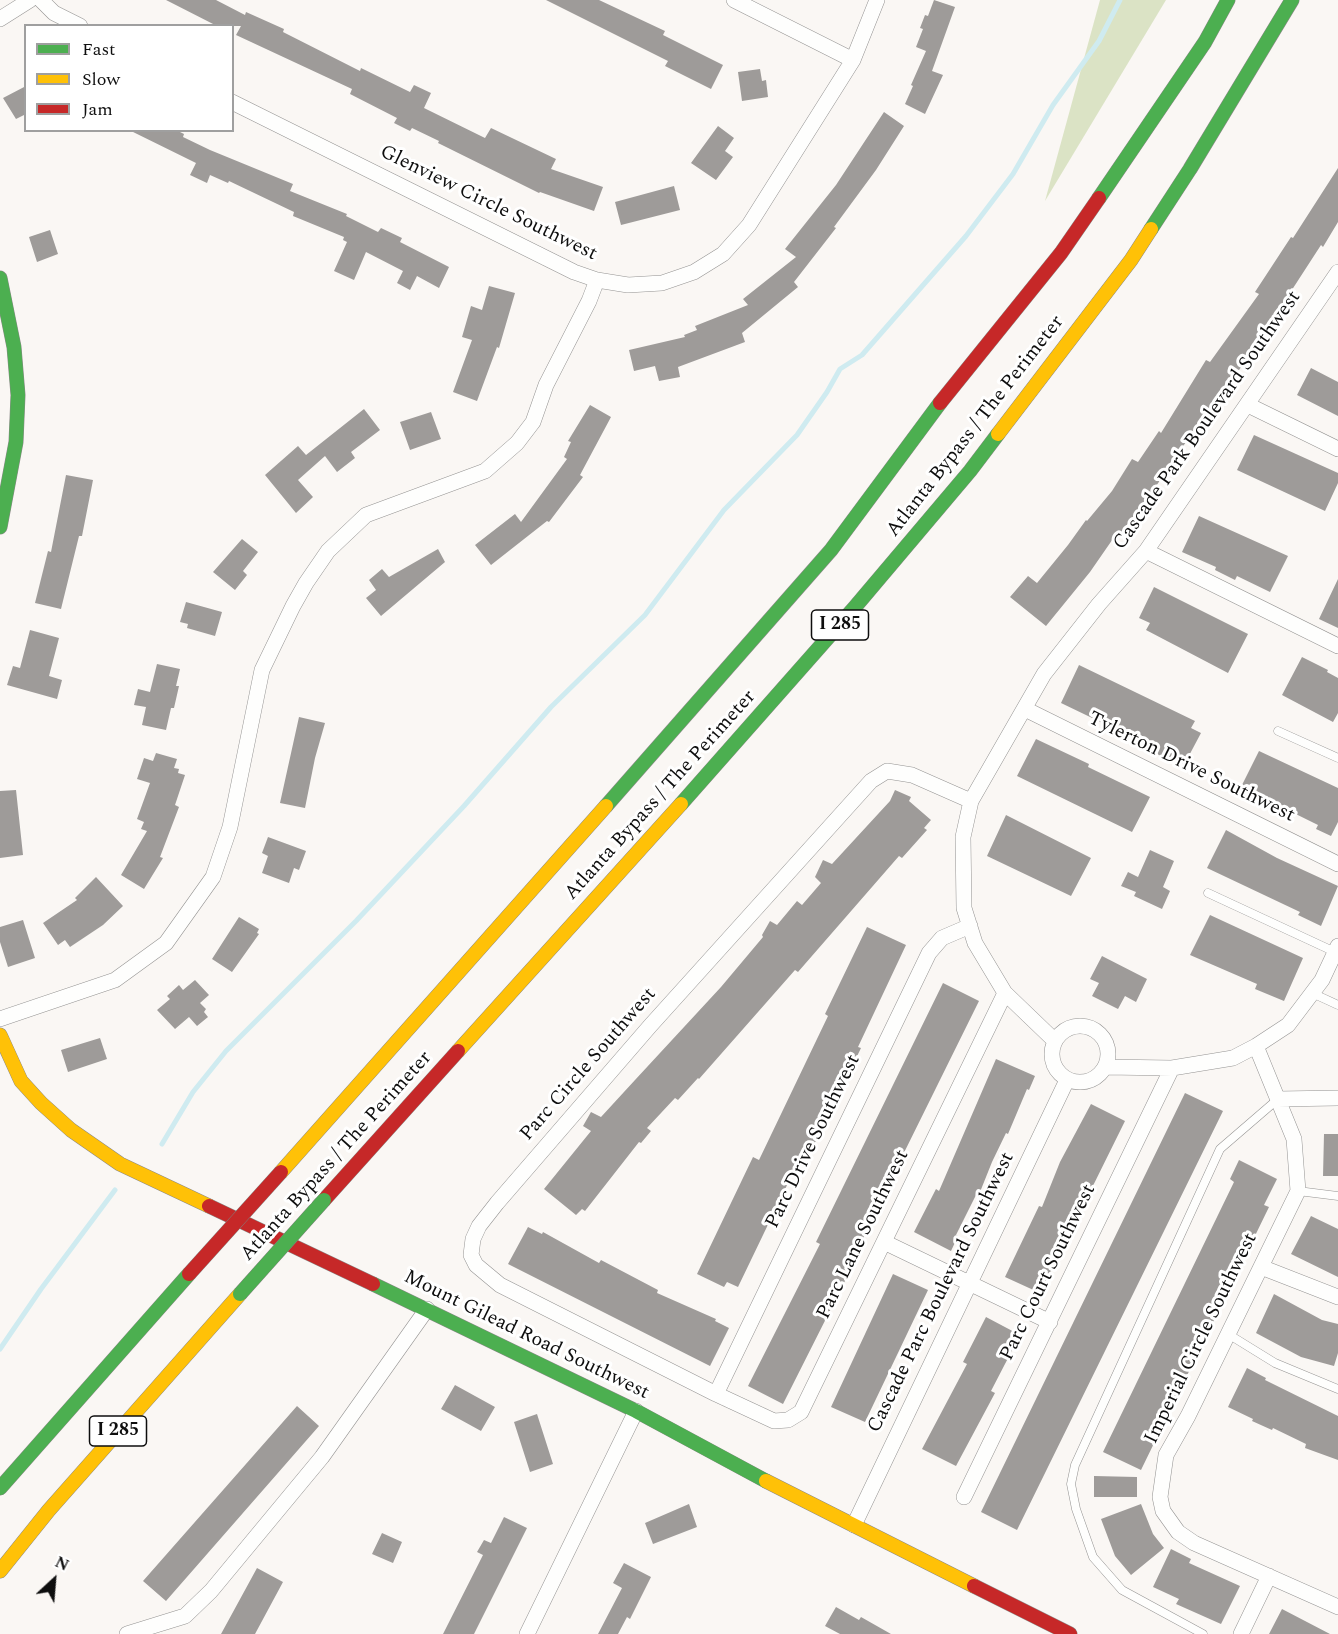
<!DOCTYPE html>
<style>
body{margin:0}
#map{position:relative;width:1338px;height:1634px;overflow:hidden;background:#faf7f4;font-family:Spectral,serif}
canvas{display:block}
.legend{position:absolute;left:24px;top:24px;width:210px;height:108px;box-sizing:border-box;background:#fff;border:2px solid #9f9f9f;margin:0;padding:8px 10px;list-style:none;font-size:18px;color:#0e0e0e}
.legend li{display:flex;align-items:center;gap:12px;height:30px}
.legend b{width:30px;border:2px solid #9f9f9f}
.north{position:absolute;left:24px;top:1550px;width:60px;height:60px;-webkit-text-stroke:4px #fff;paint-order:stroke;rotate:26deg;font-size:16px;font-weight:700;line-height:24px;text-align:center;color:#0e0e0e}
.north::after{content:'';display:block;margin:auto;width:21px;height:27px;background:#0e0e0e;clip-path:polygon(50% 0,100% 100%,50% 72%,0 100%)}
</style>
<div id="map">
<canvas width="1338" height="1634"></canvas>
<ul class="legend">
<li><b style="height:8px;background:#4caf50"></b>Fast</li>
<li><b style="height:8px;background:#ffc107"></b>Slow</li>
<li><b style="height:8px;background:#c62828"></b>Jam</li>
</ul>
<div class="north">N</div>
</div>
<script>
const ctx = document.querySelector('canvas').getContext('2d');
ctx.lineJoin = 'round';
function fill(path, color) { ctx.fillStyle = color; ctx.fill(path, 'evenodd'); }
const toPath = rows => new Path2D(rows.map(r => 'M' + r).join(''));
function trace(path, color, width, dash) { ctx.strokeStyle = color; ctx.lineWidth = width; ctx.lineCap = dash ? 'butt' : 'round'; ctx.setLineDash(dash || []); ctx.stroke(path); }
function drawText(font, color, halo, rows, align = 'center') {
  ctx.font = font + ' Spectral,serif'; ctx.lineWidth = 6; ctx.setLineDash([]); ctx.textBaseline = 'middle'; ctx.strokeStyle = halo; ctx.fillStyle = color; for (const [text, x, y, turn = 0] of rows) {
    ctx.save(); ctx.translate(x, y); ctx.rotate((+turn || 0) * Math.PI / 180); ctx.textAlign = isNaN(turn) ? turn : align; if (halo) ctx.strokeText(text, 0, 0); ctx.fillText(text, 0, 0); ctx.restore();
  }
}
const forest = toPath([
 [1100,0,1166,0,1045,201]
]);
const stream = toPath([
 [162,1144,193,1092,226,1051,356,921,464,806,551,707,645,615,724,510,797,435,827,392,840,369,862,355,966,236,1013,174,1053,105,1099,41,1120,0],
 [0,1349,41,1289,115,1190]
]);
const building = toPath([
 [166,0,216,0,245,15,246,12,284,29,283,32,360,71,361,68,410,92,414,85,431,93,424,108,485,138,491,128,556,159,551,169,603,187,594,211,540,192,539,193,438,143,439,141,412,128,410,131,394,123,397,118,350,94,352,89,236,35,241,26,217,26],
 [546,0,599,0,665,31,663,35,723,65,711,89,665,66,668,61],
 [934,0,955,7,932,71,943,75,925,114,905,104,913,86,911,85,926,51,916,47,923,29,920,28,925,15,928,16],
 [760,69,762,81,766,80,768,97,742,101,738,72],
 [26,86,26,114,16,119,3,98],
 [884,112,904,126,876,170,834,227,836,228,794,282,798,287,742,333,745,342,678,367,680,377,659,381,655,366,634,371,629,350,685,337,684,335,697,330,695,326,748,305,743,299,796,257,785,249,836,185],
 [718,126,734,138,725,151,733,157,716,180,691,163],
 [129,130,176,130,184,134,183,137,210,150,293,184,290,191,347,214,346,216,378,232,381,228,402,238,400,242,449,267,439,288,417,276,410,290,397,283,403,271,366,252,354,280,334,271,347,242,343,240,344,237,293,216,294,212,229,181,228,183,210,175,207,183,190,175,196,163],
 [1338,168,1338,222,1323,247,1321,245,1275,316,1277,318,1239,370,1219,403,1215,401,1190,440,1188,439,1148,498,1119,535,1117,533,1090,572,1046,626,1010,597,1028,576,1037,583,1068,545,1086,520,1087,521,1112,491,1132,459,1138,462,1159,431,1161,433,1206,360,1210,362,1259,294,1255,292,1291,237,1293,238],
 [674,186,680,210,621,225,615,202],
 [50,230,58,254,37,262,29,237],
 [489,286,515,293,499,348,497,347,477,401,453,392,472,340,462,337,471,306,482,310],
 [1311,368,1338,382,1338,416,1297,395],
 [590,405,611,417,580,475,583,477,549,522,547,521,491,565,475,545,515,514,521,522,567,459,564,457,571,442,568,441],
 [364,409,380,430,351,452,355,458,337,472,325,456,298,480,313,497,296,513,265,475,298,446,306,455],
 [431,412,441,439,410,450,400,422],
 [1254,435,1338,473,1338,483,1325,511,1237,470],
 [66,475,93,480,82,536,79,536,61,609,35,603,48,551,51,552],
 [1199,516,1288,556,1270,592,1237,576,1235,580,1215,570,1216,567,1182,552],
 [242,539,258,552,243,571,247,575,235,590,213,572],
 [438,549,445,562,381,616,366,598,376,590,369,580,382,569,389,577],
 [1338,579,1338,628,1319,619],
 [1154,587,1248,634,1228,673,1146,630,1150,623,1139,618],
 [186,602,222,612,215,636,187,628,188,624,180,622],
 [30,630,59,638,49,676,62,680,57,699,7,685,13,666,20,668],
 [1302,657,1328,670,1327,672,1338,678,1338,713,1333,722,1282,695],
 [157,664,180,669,176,686,179,686,174,708,171,708,166,730,142,725,146,707,134,705,138,689,150,692],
 [1079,665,1195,721,1191,728,1201,733,1184,765,1175,760,1174,763,1140,745,1142,742,1061,703],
 [299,717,325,723,315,758,305,808,280,803],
 [1036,739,1089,764,1088,767,1150,797,1132,832,1017,776],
 [1259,751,1338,788,1338,822,1331,836,1316,829,1318,825,1241,787],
 [156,753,177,759,174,768,179,769,178,773,185,775,175,805,179,807,160,857,163,858,144,889,121,875,147,831,141,829,144,822,137,819,150,783,137,779,144,758,153,761],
 [16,790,23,855,0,858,0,791],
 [895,790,911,797,909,801,931,820,924,828,927,830,902,858,899,856,798,972,795,970,699,1079,698,1078,678,1100,675,1098,647,1128,651,1131,641,1143,639,1142,585,1211,582,1209,576,1215,544,1189,591,1131,583,1126,591,1112,601,1117,635,1080,721,987,763,937,762,935,770,921,777,925,797,901,802,905,821,883,815,877,823,860,832,864,890,801],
 [1006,815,1091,858,1071,896,987,856],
 [1226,830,1277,858,1338,886,1321,926,1298,915,1300,912,1207,868],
 [268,837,306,851,299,870,294,868,289,883,262,873,268,856,262,853],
 [1150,850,1174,861,1163,887,1170,891,1162,909,1134,896,1136,892,1121,886,1128,872,1138,877],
 [96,877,123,906,103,925,70,947,65,940,58,945,43,923,77,900,75,898],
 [1210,915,1303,958,1284,1001,1255,989,1257,984,1190,955],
 [239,917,259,929,257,933,259,934,232,972,212,959],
 [23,920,35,958,8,967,0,942,0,927],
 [867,927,906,945,858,1047,861,1048,807,1159,801,1156,738,1287,727,1282,724,1287,697,1274,753,1157,759,1160,828,1016,825,1014],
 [1102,956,1147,979,1136,1002,1125,996,1118,1009,1092,996,1099,983,1090,979],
 [195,980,209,995,200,1003,206,1009,204,1012,208,1017,197,1026,189,1017,175,1029,157,1010,170,999,167,996,179,985,183,990],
 [943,983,979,1001,891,1179,847,1272,849,1273,783,1404,748,1386,820,1244,816,1242],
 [100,1038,107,1059,68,1072,61,1050],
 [996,1059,1035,1076,1029,1090,1027,1089,1008,1134,1006,1133,992,1162,980,1192,978,1191,956,1235,958,1236,951,1251,914,1232,936,1189,939,1191],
 [1185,1093,1223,1111,1017,1530,981,1512],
 [1091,1104,1125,1121,1040,1293,1005,1277,1039,1206,1042,1207,1060,1162],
 [1324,1134,1338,1134,1338,1176,1323,1176],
 [1239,1160,1277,1179,1264,1205,1269,1207,1141,1470,1103,1452,1234,1182,1230,1179],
 [1311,1216,1338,1229,1338,1277,1291,1254],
 [528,1227,542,1234,543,1232,599,1263,601,1260,658,1290,657,1293,716,1319,715,1321,729,1328,710,1366,508,1264],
 [893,1274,928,1290,865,1422,831,1407],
 [1274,1294,1322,1320,1338,1324,1338,1353,1334,1366,1301,1357,1256,1333],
 [986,1317,1020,1335,991,1391,995,1393,956,1466,922,1449,967,1364,963,1362],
 [1247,1368,1266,1378,1265,1380,1338,1416,1338,1460,1305,1448,1306,1444,1273,1428,1272,1430,1252,1421,1253,1419,1228,1407],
 [455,1385,495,1407,481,1431,441,1409],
 [297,1406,319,1426,166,1601,143,1581],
 [537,1414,553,1464,530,1472,514,1422],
 [1094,1476,1137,1477,1137,1497,1094,1497],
 [689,1504,697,1527,653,1544,645,1523],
 [1141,1504,1153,1534,1164,1548,1131,1575,1115,1556,1101,1519],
 [504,1517,527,1528,474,1634,443,1634,483,1555,477,1552,484,1540,491,1543],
 [382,1533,402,1542,393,1563,372,1554],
 [1171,1549,1191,1559,1189,1563,1240,1586,1221,1624,1176,1604,1179,1599,1153,1587],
 [624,1563,651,1577,630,1619,627,1617,618,1634,598,1634,622,1588,613,1583],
 [257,1568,283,1582,255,1634,221,1634],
 [836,1607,859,1620,861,1617,891,1634,840,1634,825,1626],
 [1282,1609,1330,1634,1269,1634]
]);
const lane = toPath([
 [1278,731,1338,758],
 [1208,893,1335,952],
 [1312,993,1338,1005],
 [1298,1191,1338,1196],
 [1228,1334,1275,1363,1338,1389],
 [1203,1634,1122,1590,1093,1557,1076,1509,1071,1484,1075,1465,1220,1149,1278,1099]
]);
const street = toPath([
 [41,0,54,13,80,26],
 [734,0,853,60],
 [0,19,30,0],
 [232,102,574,272,597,280,628,285,662,283,694,272,723,254,749,225,853,60,877,0],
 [1248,405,1338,449],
 [1146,551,1338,646],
 [1025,709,1338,864],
 [971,801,912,775,887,771,871,781,650,1026,497,1203,479,1226,473,1239,471,1255,476,1265,500,1285,716,1394,774,1421,788,1420,801,1412,1005,993],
 [0,1019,115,980,166,943,213,877,230,827,262,670,293,606,306,583,328,551,366,515,485,471,517,443,533,422,546,385,589,301,597,280],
 '1052 1054a28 28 0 1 1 56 0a28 28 0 1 1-56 0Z',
 [1055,1041,1005,993,975,943,964,908,963,837,971,801,1044,674,1099,604,1146,551,1338,272],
 [1256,1046,1294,1139,1298,1191,1188,1416,1166,1455,1160,1497,1163,1511,1178,1532,1194,1543,1338,1607],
 [1105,1067,1172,1068,1233,1058,1256,1046,1288,1025,1322,980,1338,946],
 [1278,1099,1338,1098],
 [884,1242,1050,1322],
 [1261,1267,1338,1297],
 [716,1394,929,953,942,938,970,926],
 [964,1497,1172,1068],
 [854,1525,1067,1080],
 [127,1634,185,1616,211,1591,322,1457,427,1309],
 [527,1634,636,1411],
 [1241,1634,1269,1576]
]);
const fast = toPath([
 [1099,198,1205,42,1228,0],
 [1151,229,1190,169,1292,0],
 [0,278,14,347,18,395,16,442,0,527],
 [681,804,855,607,970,471,998,434],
 [606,806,831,550,940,403],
 [373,1284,636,1411,766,1481],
 [0,1488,189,1274]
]);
const slow = toPath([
 [998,434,1131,260,1151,229],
 [0,1035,21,1081,41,1103,71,1130,120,1164,209,1206],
 [458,1051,681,804],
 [281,1172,606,806],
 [766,1481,974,1586],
 [0,1571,49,1510,240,1294]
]);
const jam = toPath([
 [940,403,1061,253,1099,198],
 [324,1200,458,1051],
 [209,1206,373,1284],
 [974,1586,1070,1634]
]);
const fastBridge = toPath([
 [240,1294,324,1200]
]);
const jamBridge = toPath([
 [189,1274,281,1172]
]);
const shields = [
 [840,625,57],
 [118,1431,57]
];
const shieldNames = [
 ["I 285",840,625],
 ["I 285",118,1431]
];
const streetNames = [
 ["Glenview Circle Southwest",488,204,26],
 ["Cascade Park Boulevard Southwest",1208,421,-55],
 ["Atlanta Bypass / The Perimeter",976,427,-52],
 ["Tylerton Drive Southwest",1191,768,26],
 ["Atlanta Bypass / The Perimeter",661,796,-48],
 ["Parc Circle Southwest",589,1065,-49],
 ["Parc Drive Southwest",814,1142,-64],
 ["Atlanta Bypass / The Perimeter",337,1157,-48],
 ["Parc Lane Southwest",864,1235,-64],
 ["Parc Court Southwest",1049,1273,-64],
 ["Cascade Parc Boulevard Southwest",942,1293,-64],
 ["Mount Gilead Road Southwest",526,1336,26],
 ["Imperial Circle Southwest",1202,1339,-64]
];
fill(forest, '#dbe3c5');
trace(stream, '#cfebf0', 5);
fill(building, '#9e9b99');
trace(lane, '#949392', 9);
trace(street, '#949392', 16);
trace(fast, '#8b8a88', 15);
trace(slow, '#8b8a88', 15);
trace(jam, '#8b8a88', 15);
trace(lane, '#fefefd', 8);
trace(street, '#fefefd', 15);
trace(fast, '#4caf50', 14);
trace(slow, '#ffc107', 14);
trace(jam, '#c62828', 14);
trace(fastBridge, '#82807f', 15, []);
trace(jamBridge, '#82807f', 15, []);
trace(fastBridge, '#4caf50', 14);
trace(jamBridge, '#c62828', 14);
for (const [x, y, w] of shields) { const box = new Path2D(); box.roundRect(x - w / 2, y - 15, w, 30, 4.5); ctx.fillStyle = '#fff'; ctx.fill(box); trace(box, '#0e0e0e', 1.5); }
drawText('bold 18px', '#0e0e0e', null, shieldNames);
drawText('20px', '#0e0e0e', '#fff', streetNames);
</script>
